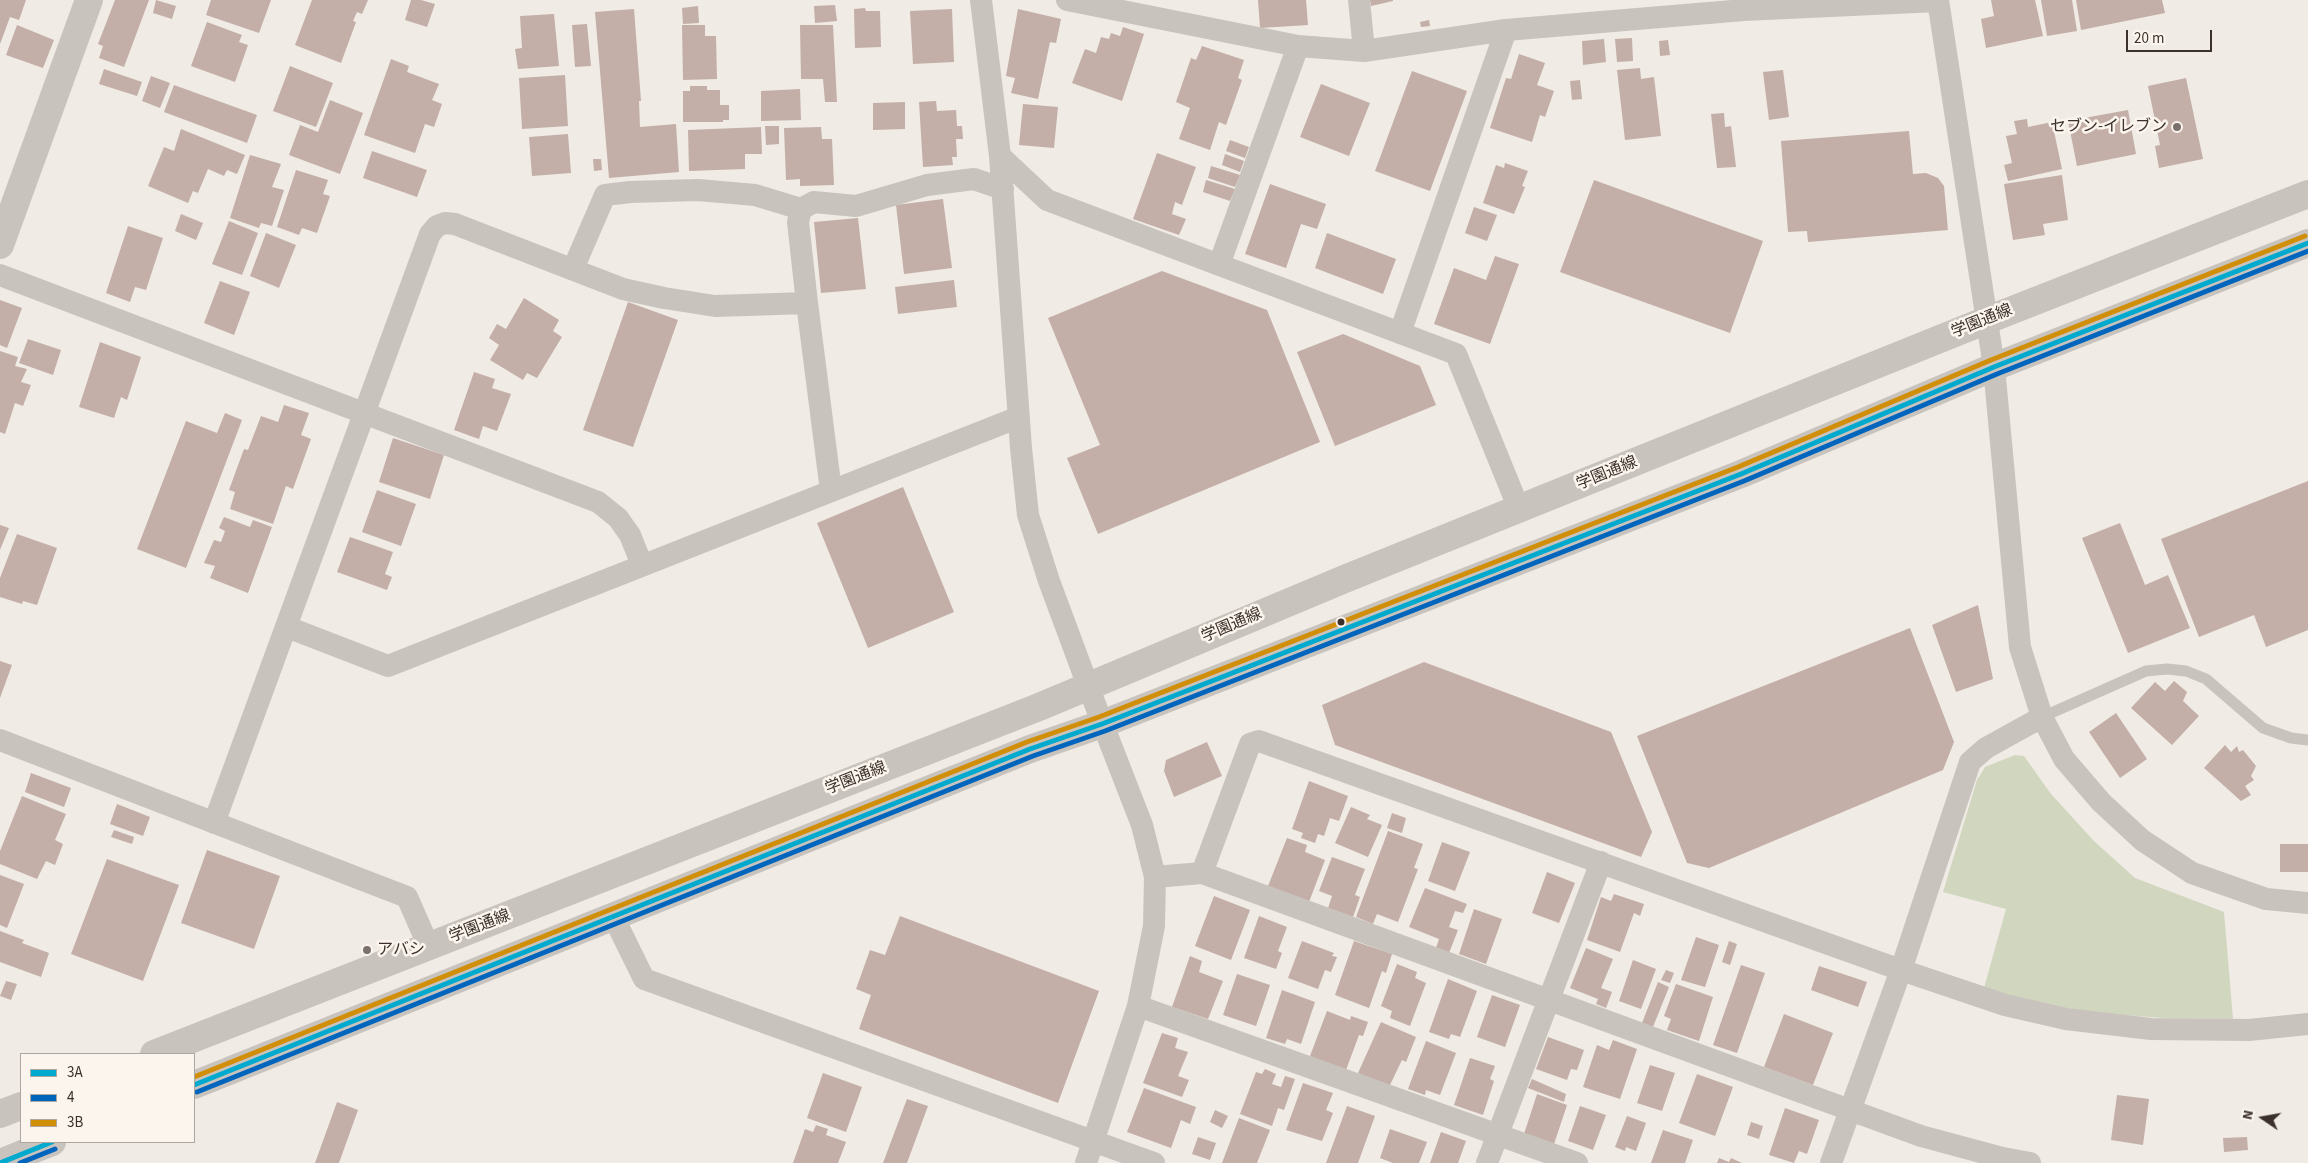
<!DOCTYPE html>
<meta charset="utf-8">
<style>
body{margin:0}
#map{position:relative;width:2308px;height:1163px;overflow:hidden;background:#f0ebe5;font-family:"Source Sans 3",sans-serif}
canvas{display:block}
.legend{position:absolute;left:20px;top:1053px;width:175px;height:90px;box-sizing:border-box;background:#fbf5ee;border:1px solid #aea6a0;margin:0;padding:6px 9px;list-style:none;font-size:15px;color:#3b302b}
.legend li{display:flex;align-items:center;gap:10px;height:25px}
.legend b{width:25px;border:1px solid #aea6a0}
.north{position:absolute;left:2238px;top:1093px;width:50px;height:50px;-webkit-text-stroke:4px #fbf5ee;paint-order:stroke;rotate:282deg;font-size:14px;font-weight:700;line-height:20px;text-align:center;color:#3b302b}
.north::after{content:'';display:block;margin:auto;width:18px;height:22px;background:#3b302b;clip-path:polygon(50% 0,100% 100%,50% 72%,0 100%)}
.scale{position:absolute;left:2126px;top:30px;width:86px;height:22px;box-sizing:border-box;border:2px solid #3b302b;border-top:0;padding-left:6px;font-size:15px;line-height:18px;white-space:nowrap;color:#3b302b;-webkit-text-stroke:4px #fbf5ee;paint-order:stroke}
</style>
<div id="map">
<canvas width="2308" height="1163"></canvas>
<ul class="legend">
<li><b style="height:6px;background:#00a9ce"></b>3A</li>
<li><b style="height:6px;background:#0065bd"></b>4</li>
<li><b style="height:6px;background:#d18e09"></b>3B</li>
</ul>
<div class="north">N</div>
<div class="scale">20 m</div>
</div>
<script>
const ctx = document.querySelector('canvas').getContext('2d');
ctx.lineJoin = 'round';
function fill(path, color) { ctx.fillStyle = color; ctx.fill(path, 'evenodd'); }
const toPath = rows => new Path2D(rows.map(r => 'M' + r).join(''));
function trace(path, color, width, dash) { ctx.strokeStyle = color; ctx.lineWidth = width; ctx.lineCap = dash ? 'butt' : 'round'; ctx.setLineDash(dash || []); ctx.stroke(path); }
function drawText(font, color, halo, rows, align = 'center') {
  ctx.font = font + ' "Source Sans 3","Noto Sans JP",sans-serif'; ctx.lineWidth = 5; ctx.setLineDash([]); ctx.textBaseline = 'middle'; ctx.strokeStyle = halo; ctx.fillStyle = color; for (const [text, x, y, turn = 0] of rows) {
    ctx.save(); ctx.translate(x, y); ctx.rotate((+turn || 0) * Math.PI / 180); ctx.textAlign = isNaN(turn) ? turn : align; if (halo) ctx.strokeText(text, 0, 0); ctx.fillText(text, 0, 0); ctx.restore();
  }
}
const green = toPath([
 [2015,755,2024,756,2051,794,2094,841,2135,878,2224,912,2233,1019,2163,1018,2099,1013,2039,1004,1984,988,2006,909,1943,892,1977,780,1985,767]
]);
const building = toPath([
 [0,0,26,0,19,20,10,17,0,44],
 [115,0,149,0,124,67,99,58,103,46,98,44],
 [156,0,176,6,172,19,153,13],
 [211,0,271,0,259,33,206,15],
 [312,0,368,0,362,14,357,12,353,21,356,22,341,63,295,45],
 [411,0,421,0,435,4,427,27,405,20],
 [1258,0,1306,0,1308,25,1260,28],
 [1370,0,1393,0,1393,1,1371,6],
 [1991,0,2035,0,2043,36,1986,48,1981,19,1994,16],
 [2041,0,2072,0,2077,31,2047,36],
 [2076,0,2162,0,2165,13,2081,30],
 [835,5,837,21,815,23,814,6],
 [698,6,699,23,683,24,682,8],
 [865,8,866,11,880,11,881,47,855,48,854,9],
 [634,9,641,101,639,101,640,127,676,124,679,172,609,178,595,12],
 [952,9,954,62,913,64,910,11],
 [1018,9,1061,19,1056,43,1050,42,1038,99,1011,93,1015,78,1006,76],
 [554,14,559,66,518,69,515,49,522,48,520,16],
 [1429,20,1430,26,1421,27,1420,22],
 [207,22,242,35,239,42,248,45,235,82,191,66],
 [587,24,591,66,575,67,572,25],
 [17,25,54,40,43,68,6,55],
 [682,25,705,25,705,36,716,36,717,79,683,80],
 [800,25,833,25,837,102,825,102,823,79,801,79],
 [1123,27,1144,34,1122,101,1072,83,1085,49,1096,53,1101,37,1109,39,1111,33,1120,36],
 [1632,38,1633,61,1617,62,1615,39],
 [1604,39,1606,62,1583,65,1582,41],
 [1668,40,1670,55,1660,56,1659,41],
 [1202,46,1244,60,1238,78,1242,80,1226,125,1219,122,1210,150,1179,139,1190,108,1176,102,1191,58,1196,60],
 [1519,54,1545,63,1537,85,1554,91,1545,117,1540,115,1532,142,1490,128,1506,78,1511,79],
 [391,59,409,66,407,72,439,84,432,100,442,104,434,127,425,124,415,153,364,135],
 [290,66,333,83,316,127,273,111],
 [1640,68,1641,79,1654,77,1661,136,1625,140,1617,70],
 [104,69,142,82,137,96,99,84],
 [1783,70,1789,117,1769,120,1763,72],
 [1412,71,1467,91,1430,191,1375,171],
 [565,75,568,126,522,129,519,78],
 [151,76,170,83,160,108,142,101],
 [2186,78,2203,159,2159,168,2155,146,2160,145,2148,86],
 [1580,80,1582,99,1572,100,1570,81],
 [1321,84,1370,103,1349,156,1300,137],
 [174,85,257,115,247,143,164,112],
 [690,86,707,86,707,90,720,90,720,105,729,105,729,120,723,120,723,122,683,122,683,91,690,91],
 [800,89,801,120,761,121,761,91],
 [330,100,363,113,340,174,289,155,300,125,318,132],
 [936,101,937,111,956,110,957,126,962,126,963,139,956,139,957,157,952,157,953,165,923,167,919,102],
 [905,102,905,129,873,130,873,103],
 [1023,104,1058,107,1054,148,1019,145],
 [2128,110,2136,154,2077,166,2068,121],
 [1724,113,1725,127,1731,126,1736,167,1717,168,1711,114],
 [2027,119,2028,127,2052,122,2062,169,2008,181,2004,165,2012,163,2006,136,2017,134,2014,121],
 [765,126,779,126,779,144,766,145],
 [761,127,762,154,745,154,745,169,689,171,688,130],
 [821,127,822,139,832,139,834,185,800,186,800,179,786,180,784,128],
 [181,129,245,155,237,174,227,170,224,176,208,169,198,193,193,191,188,203,148,186,164,147,174,151],
 [1909,131,1913,174,1926,173,1938,178,1944,186,1948,230,1808,242,1807,231,1788,232,1781,141],
 [568,134,571,173,532,176,529,137],
 [1230,140,1249,147,1245,158,1226,151],
 [372,151,427,170,417,197,363,178],
 [1157,153,1196,167,1182,205,1175,202,1172,214,1186,219,1179,235,1133,219],
 [1225,154,1244,161,1240,172,1222,165],
 [250,155,281,164,272,187,284,190,272,226,261,223,259,228,230,218],
 [593,159,601,159,602,170,594,171],
 [1505,163,1528,171,1522,186,1525,187,1514,214,1483,203,1496,165,1504,168],
 [1211,166,1240,175,1235,187,1208,178],
 [296,170,328,180,323,194,330,196,317,233,302,228,299,235,277,227],
 [2062,175,2068,220,2043,224,2045,235,2013,240,2004,184],
 [1206,180,1235,189,1230,201,1203,192],
 [1594,180,1763,241,1730,333,1560,272],
 [1270,184,1326,204,1317,229,1301,224,1286,268,1245,254],
 [943,199,952,268,904,274,896,205],
 [1474,207,1497,215,1487,241,1465,233],
 [181,214,203,223,196,240,175,231],
 [858,218,866,289,821,293,814,222],
 [229,221,258,233,242,275,212,264],
 [128,226,163,238,146,290,135,287,130,302,106,293],
 [266,233,296,245,279,288,250,276],
 [1327,233,1396,259,1383,294,1315,268],
 [1495,256,1519,264,1490,344,1434,324,1454,268,1486,280],
 [1162,271,1267,310,1320,442,1098,534,1067,458,1100,445,1048,318],
 [954,280,957,307,898,314,895,287],
 [220,281,250,292,234,335,204,323],
 [524,298,559,320,553,331,562,337,537,378,527,373,523,380,490,360,499,345,489,338,497,324,506,329],
 [0,300,22,308,7,348,0,345],
 [628,302,678,320,633,447,583,430],
 [1343,334,1420,366,1436,405,1335,446,1297,352],
 [28,339,61,350,53,375,19,363],
 [100,342,141,357,127,400,121,397,114,418,79,407],
 [0,351,18,357,15,366,27,369,21,382,31,385,23,406,15,403,5,434,0,432],
 [474,372,495,379,492,388,511,394,497,431,483,426,479,439,454,430],
 [284,405,309,413,301,435,311,439,293,489,286,486,273,524,230,509,235,492,229,490,244,449,248,450,261,416,278,422],
 [225,413,242,420,186,568,137,549,186,421,217,433],
 [393,438,444,455,430,499,379,482],
 [2308,481,2308,630,2266,647,2254,615,2199,637,2161,539],
 [903,487,954,612,868,648,817,523],
 [377,490,416,504,401,546,362,532],
 [224,517,250,527,253,520,272,527,248,593,210,578,215,566,204,563,214,540,221,542,225,531,219,528],
 [2120,523,2145,585,2168,575,2190,628,2128,653,2082,538],
 [0,525,9,528,0,550],
 [17,534,57,548,37,605,23,601,22,604,0,597,0,578],
 [350,537,393,552,385,574,392,577,387,590,337,572],
 [1978,605,1993,679,1956,692,1932,625],
 [1910,628,1954,742,1943,770,1709,868,1687,863,1637,736],
 [0,661,12,665,0,698],
 [1424,662,1611,732,1652,832,1641,857,1335,745,1322,705],
 [2174,681,2187,692,2183,701,2199,716,2172,745,2131,708,2155,682,2165,691],
 [2116,713,2147,759,2120,778,2089,732],
 [1207,742,1222,776,1174,797,1164,771,1166,760],
 [2225,745,2231,752,2237,746,2239,752,2243,750,2256,766,2251,776,2254,780,2245,786,2251,795,2241,801,2204,768],
 [31,773,71,788,64,807,25,792],
 [1309,781,1348,796,1339,821,1330,818,1324,836,1318,834,1315,843,1301,838,1303,833,1292,829],
 [22,796,66,814,55,840,63,844,55,865,46,861,37,879,0,864,0,851],
 [117,804,150,817,143,836,110,824],
 [1351,807,1370,815,1367,819,1382,825,1368,857,1335,843],
 [1392,813,1406,818,1402,833,1387,828],
 [114,830,134,837,132,844,111,837],
 [1388,831,1423,844,1414,868,1418,869,1398,922,1377,914,1373,924,1356,917],
 [1287,838,1307,845,1305,852,1325,860,1309,902,1268,886],
 [1442,842,1470,852,1455,891,1428,881],
 [2280,844,2308,844,2308,872,2280,872],
 [207,850,280,876,254,949,181,923],
 [1332,857,1365,869,1355,895,1360,897,1353,917,1328,908,1332,896,1319,891],
 [107,859,179,885,143,981,71,954],
 [1547,872,1575,883,1559,923,1532,913],
 [0,875,24,884,7,928,0,925],
 [1425,888,1467,904,1463,913,1455,911,1449,927,1458,930,1449,953,1436,948,1439,939,1409,927],
 [1614,894,1644,904,1640,916,1634,913,1620,952,1587,940,1601,897,1611,901],
 [1214,896,1250,910,1231,960,1195,946],
 [1474,909,1502,919,1486,964,1459,954],
 [900,916,1099,991,1058,1103,859,1029,871,995,856,989,870,950,885,955],
 [1259,916,1287,927,1278,951,1282,953,1276,969,1244,958],
 [0,931,24,940,22,943,49,953,41,977,0,962],
 [1696,937,1719,945,1705,987,1681,980],
 [1302,941,1334,953,1332,956,1337,957,1331,972,1325,970,1318,989,1288,978],
 [1354,941,1392,954,1386,973,1382,971,1369,1008,1335,995],
 [1729,941,1737,944,1730,965,1722,962],
 [1586,948,1613,959,1601,988,1612,992,1606,1008,1596,1004,1598,999,1570,988],
 [1190,956,1202,961,1199,972,1223,981,1208,1019,1172,1007],
 [1633,960,1656,969,1641,1009,1619,1001],
 [1397,964,1417,972,1415,978,1426,983,1410,1026,1390,1018,1392,1011,1381,1006],
 [1741,965,1765,973,1737,1053,1713,1045],
 [1819,966,1867,982,1858,1007,1811,990],
 [1666,970,1674,973,1670,983,1661,980],
 [1237,974,1270,985,1256,1026,1223,1015],
 [1448,979,1477,991,1460,1037,1451,1034,1449,1039,1429,1032],
 [6,981,17,984,11,1000,0,996],
 [1658,982,1669,987,1653,1027,1642,1023],
 [1676,984,1713,997,1699,1041,1667,1030,1671,1019,1664,1016],
 [1282,990,1315,1002,1301,1044,1287,1039,1285,1044,1266,1038],
 [1492,995,1520,1005,1505,1047,1477,1037],
 [1327,1011,1350,1020,1351,1016,1368,1022,1363,1036,1359,1035,1346,1070,1310,1056],
 [1784,1014,1833,1033,1813,1085,1764,1067],
 [1381,1022,1416,1037,1406,1062,1402,1060,1389,1087,1358,1073],
 [1162,1033,1178,1038,1175,1048,1188,1052,1178,1076,1189,1080,1182,1097,1143,1083],
 [1548,1037,1584,1050,1577,1070,1571,1069,1567,1080,1536,1069],
 [1613,1040,1637,1049,1620,1099,1583,1087,1597,1045,1609,1050],
 [1426,1041,1456,1053,1440,1095,1426,1090,1425,1095,1408,1089],
 [1470,1058,1495,1066,1490,1079,1494,1081,1483,1115,1454,1105],
 [1650,1065,1675,1073,1662,1111,1637,1103],
 [1265,1069,1276,1074,1272,1084,1281,1087,1285,1076,1295,1079,1284,1110,1278,1108,1272,1126,1240,1114,1256,1072,1262,1074],
 [823,1073,862,1087,846,1132,807,1118],
 [1697,1074,1733,1087,1715,1136,1679,1123],
 [1532,1079,1566,1094,1564,1102,1528,1088],
 [1303,1083,1333,1093,1326,1110,1333,1113,1322,1141,1286,1130],
 [1144,1088,1196,1107,1190,1124,1181,1120,1171,1148,1127,1132],
 [1537,1094,1567,1105,1554,1144,1524,1134],
 [2117,1095,2149,1099,2143,1145,2111,1140],
 [907,1099,928,1106,907,1163,883,1163],
 [337,1102,358,1110,339,1163,315,1163],
 [1347,1106,1375,1116,1358,1163,1326,1163],
 [1580,1106,1606,1115,1593,1150,1568,1141],
 [1785,1108,1819,1120,1807,1154,1799,1151,1794,1163,1769,1155],
 [1215,1110,1228,1116,1222,1128,1210,1122],
 [1627,1116,1646,1123,1636,1151,1626,1147,1625,1151,1615,1147],
 [1239,1118,1270,1130,1257,1163,1222,1163],
 [1751,1122,1763,1126,1759,1139,1747,1135],
 [816,1125,828,1129,826,1135,846,1142,838,1163,793,1163,805,1129,813,1132],
 [1390,1129,1427,1142,1419,1163,1393,1163,1380,1158],
 [1663,1130,1693,1140,1685,1163,1651,1163],
 [1441,1132,1466,1141,1458,1163,1430,1163],
 [1198,1137,1216,1143,1210,1160,1192,1154],
 [2247,1137,2248,1150,2224,1152,2223,1138],
 [1719,1158,1729,1162,1731,1158,1742,1163,1717,1163]
]);
const service = toPath([
 [2042,717,2146,671,2167,669,2186,671,2206,679,2263,728,2291,738,2308,740]
]);
const minor = toPath([
 [981,0,1000,156,1047,200,1456,354,1519,509],
 [1067,0,1298,46,1364,51,1506,30,1744,10,1938,1],
 [1359,0,1364,51],
 [1938,0,1994,367,2020,647,2042,717,2064,759,2101,802,2142,840,2192,873,2266,899,2308,903],
 [1000,156,1021,448,1028,515,1049,581,1088,686,1142,825,1155,877,1154,926,1138,1006,1086,1163],
 [1219,265,1298,46],
 [573,269,605,195,630,192,698,190,755,195,801,209],
 [0,275,598,502,618,518,630,535,642,565],
 [1400,333,1506,30],
 [831,491,807,303,798,222,801,209,814,202,856,206,927,185,974,179,1003,189],
 [287,627,388,666,1019,417],
 [0,740,407,897,429,947],
 [214,823,430,234,437,226,445,223,455,224,623,289,664,298,715,306,807,303],
 [1202,873,1921,1136,2003,1158,2030,1163],
 [1155,877,1202,873,1250,744,1259,741,1901,970,2005,1005,2066,1019,2151,1029,2249,1030,2308,1024],
 [613,916,644,979,1154,1163],
 [1138,1006,1577,1163],
 [1487,1163,1601,862],
 [1831,1163,1901,970,1970,762,1986,748,2042,717]
]);
const tertiary = toPath([
 [0,245,89,0],
 [154,1054,1039,707,1347,578,1987,320,2308,194],
 [194,1085,1030,749,1102,724,1741,474,1994,367,2308,243],
 [0,1114,21,1106],
 [0,1163,52,1142]
]);
const bus1 = toPath([
 [194,1085,1030,749,1102,724,1741,474,1994,367,2308,243],
 [0,1163,52,1142]
]);
const bus2 = toPath([
 [197,1092,1033,756,1105,731,1744,481,1997,374,2308,251],
 [20,1163,55,1149]
]);
const bus3 = toPath([
 [194,1077,1027,742,1099,717,1738,467,1991,360,2305,236]
]);
const markers = [
 [2177,127,5,"#7a716c"],
 [1341,622,4.5,"#3b302b"],
 [367,950,5,"#7a716c"]
];
const poiNames = [
 ["セブン-イレブン",2167,127],
 ["アバシ",377,950,"left"]
];
const streetNames = [
 ["学園通線",1982,322,-22],
 ["学園通線",1607,474,-22],
 ["学園通線",1232,626,-23],
 ["学園通線",856,779,-21],
 ["学園通線",480,927,-21]
];
fill(green, '#d1d6bf');
fill(building, '#c3afa7');
trace(service, '#c9c3be', 11);
trace(minor, '#c9c3be', 22);
trace(tertiary, '#c9c3be', 28);
trace(bus1, '#00a9ce', 5);
trace(bus2, '#0065bd', 5);
trace(bus3, '#d18e09', 5);
for (const [x, y, r, color] of markers) { const dot = new Path2D(); dot.arc(x, y, r, 0, 2 * Math.PI); ctx.fillStyle = color; ctx.fill(dot); trace(dot, '#fbf5ee', 2); }
drawText('16px', '#3b302b', '#fbf5ee', poiNames, 'right');
drawText('16px', '#3b302b', '#fbf5ee', streetNames);
</script>
